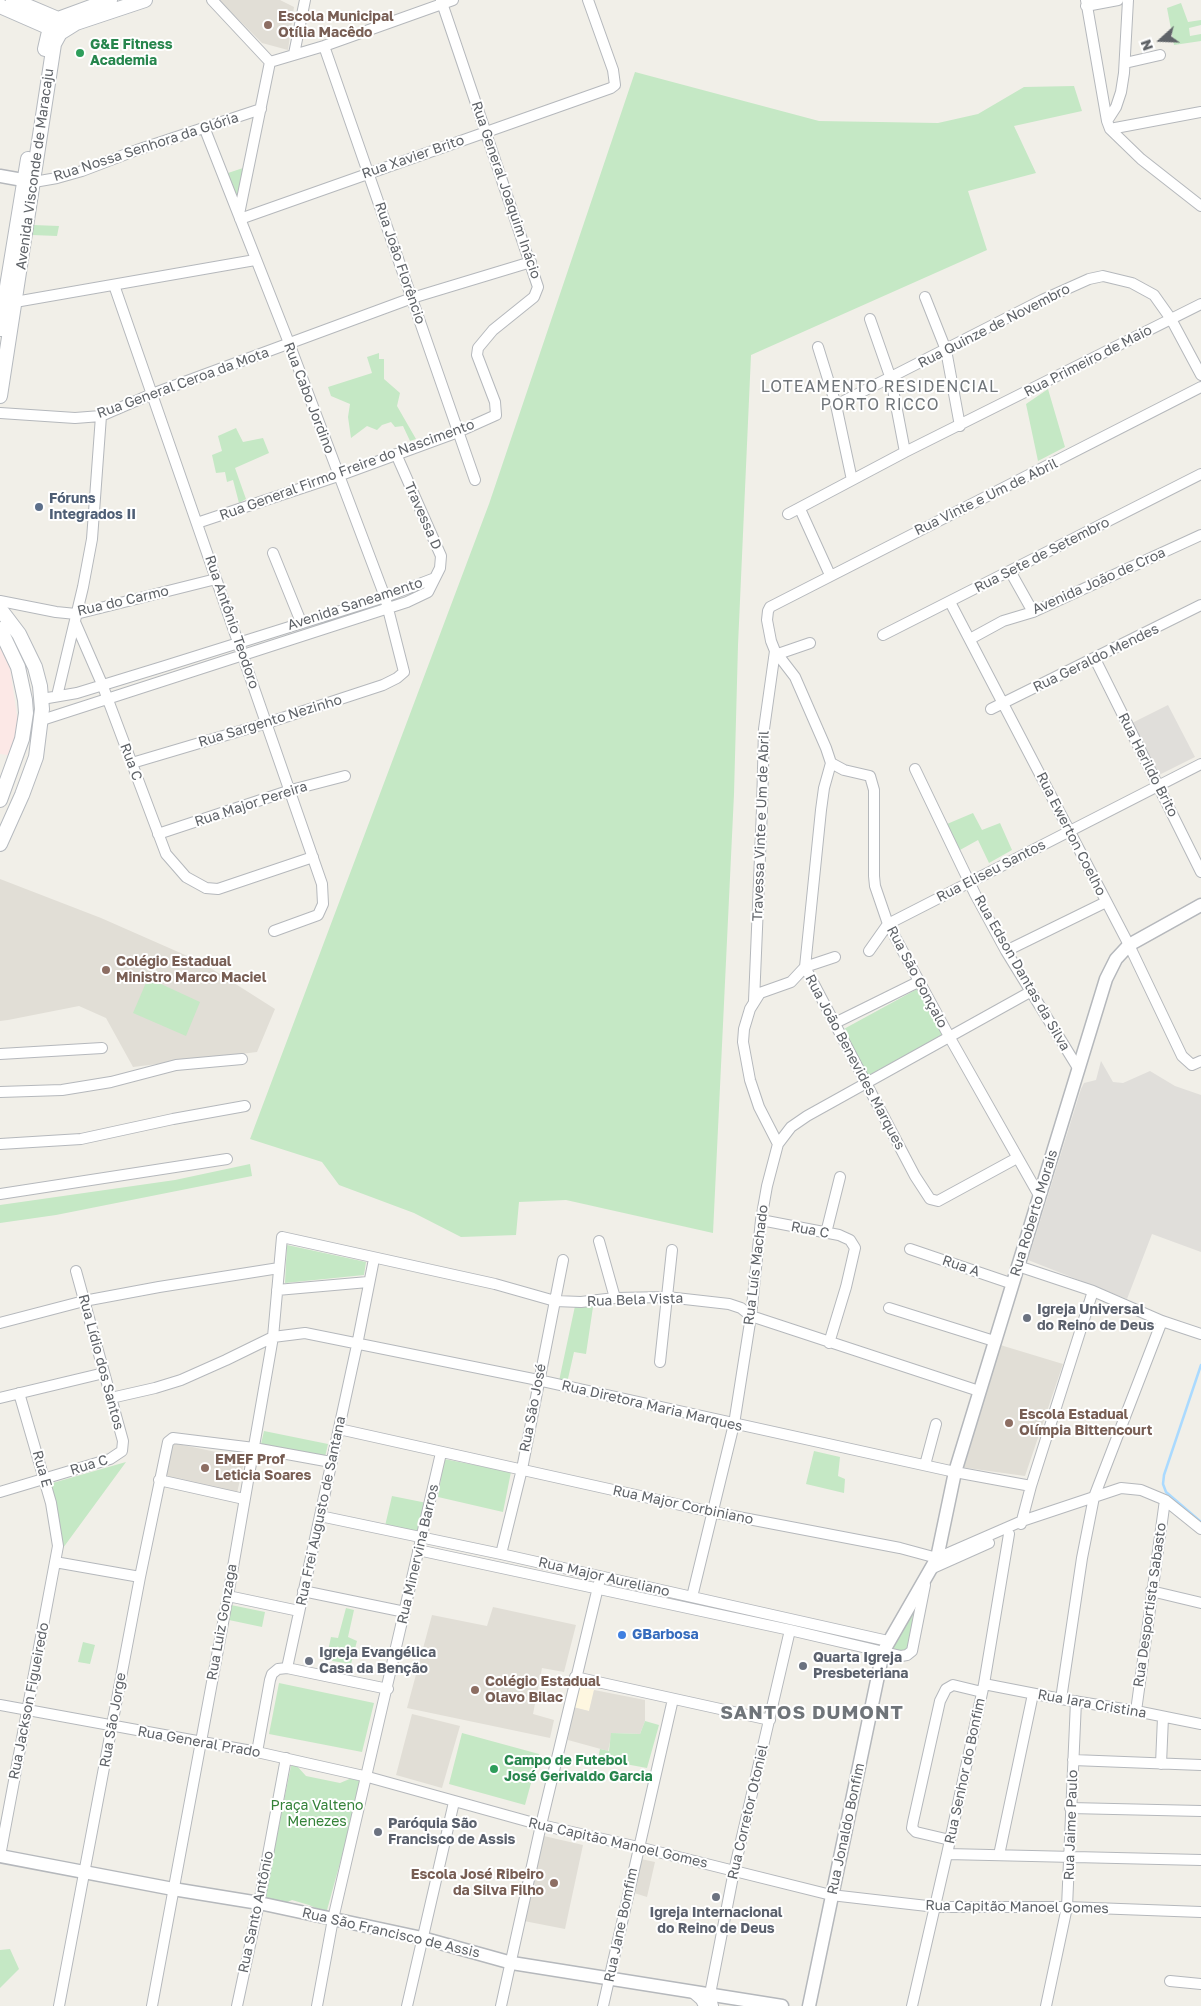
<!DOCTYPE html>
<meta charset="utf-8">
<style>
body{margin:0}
#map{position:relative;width:1201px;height:2006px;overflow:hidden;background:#f1efe8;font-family:"Golos Text",sans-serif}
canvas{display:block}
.north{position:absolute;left:1136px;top:15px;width:50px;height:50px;-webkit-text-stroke:4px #fff;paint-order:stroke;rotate:250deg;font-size:14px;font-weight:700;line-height:20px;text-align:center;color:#5f6368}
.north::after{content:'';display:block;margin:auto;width:18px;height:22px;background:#5f6368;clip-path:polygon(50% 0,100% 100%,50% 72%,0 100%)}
</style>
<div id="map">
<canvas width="1201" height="2006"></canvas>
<div class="north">N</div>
</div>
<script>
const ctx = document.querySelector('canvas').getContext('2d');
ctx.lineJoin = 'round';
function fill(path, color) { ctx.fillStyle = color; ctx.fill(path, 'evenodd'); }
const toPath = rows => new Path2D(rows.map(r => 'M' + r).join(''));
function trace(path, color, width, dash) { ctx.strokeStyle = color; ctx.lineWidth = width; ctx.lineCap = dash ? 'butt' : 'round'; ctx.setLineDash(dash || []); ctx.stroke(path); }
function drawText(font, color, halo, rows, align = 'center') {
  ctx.font = font + ' "Golos Text",sans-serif'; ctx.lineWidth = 4; ctx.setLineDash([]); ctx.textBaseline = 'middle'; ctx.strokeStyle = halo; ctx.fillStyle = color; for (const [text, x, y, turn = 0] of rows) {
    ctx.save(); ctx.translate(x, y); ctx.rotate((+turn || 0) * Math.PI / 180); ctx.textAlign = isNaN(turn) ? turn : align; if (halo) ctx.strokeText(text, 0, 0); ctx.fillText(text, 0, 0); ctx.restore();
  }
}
const commercial = toPath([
 [579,1687,594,1690,589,1711,573,1707]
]);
const industrial = toPath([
 [1168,705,1195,757,1159,775,1132,723],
 [1101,1061,1113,1082,1123,1083,1150,1071,1175,1086,1201,1095,1201,1252,1152,1234,1127,1299,1028,1260,1081,1089,1084,1083,1096,1080]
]);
const education = toPath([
 [219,0,280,0,294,7,288,50,262,43],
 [0,879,101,918,201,962,275,1009,257,1052,133,1067,106,1018,79,1006,8,1020,0,1021],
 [997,1344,1063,1364,1025,1476,960,1467],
 [173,1443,245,1458,237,1493,166,1478],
 [493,1607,576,1625,564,1672,542,1668,533,1714,554,1720,550,1738,407,1708,432,1615,487,1626],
 [594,1690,645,1700,645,1721,640,1734,612,1733,608,1751,568,1740,573,1707,589,1711],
 [412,1714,460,1726,442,1788,396,1775],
 [544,1836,583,1845,565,1929,524,1921],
 [641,1859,655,1862,647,1897,634,1893]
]);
const medical = toPath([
 [0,648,9,662,19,729,8,755,0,754]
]);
const green = toPath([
 [1181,3,1188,22,1201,20,1201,25,1189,28,1190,36,1201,34,1201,41,1174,45,1167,8],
 [635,72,819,121,938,123,978,114,1024,87,1074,86,1082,111,1014,126,1036,173,968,191,987,250,751,355,738,645,734,794,713,1233,566,1200,519,1202,516,1235,461,1237,414,1213,339,1185,322,1162,250,1139,489,504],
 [246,167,238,205,225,174],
 [33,225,59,226,57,236,32,235],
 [379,353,379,359,384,359,384,379,400,393,397,406,416,439,410,441,403,426,395,427,391,422,382,425,377,430,367,426,351,438,348,417,350,404,331,396,328,387,372,373,367,357],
 [1048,389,1065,447,1038,461,1026,404],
 [236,428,243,442,263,438,269,453,235,468,246,499,239,503,233,480,227,482,225,472,216,473,212,455,222,451,218,436],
 [973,813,982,830,1000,823,1012,850,989,863,978,840,960,850,947,824],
 [148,978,200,1002,186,1036,133,1013],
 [919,988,943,1035,867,1076,842,1030],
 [250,1164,252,1176,56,1215,0,1223,0,1205,175,1180],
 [287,1245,366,1262,364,1275,285,1283],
 [575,1306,593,1307,586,1354,574,1352,567,1383,559,1381],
 [264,1431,328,1444,325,1457,261,1444],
 [814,1451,840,1457,838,1476,845,1479,844,1493,806,1484],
 [444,1459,511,1472,503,1512,438,1497],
 [126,1462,63,1548,49,1484],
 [392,1496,427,1503,419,1532,385,1526],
 [231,1605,265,1612,262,1627,229,1620],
 [914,1606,909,1649,905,1653,886,1651],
 [346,1608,354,1610,348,1637,357,1641,351,1664,326,1660,331,1637,338,1638],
 [83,1642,95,1645,90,1664,78,1662],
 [279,1683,374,1703,362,1752,269,1734],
 [645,1721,659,1725,647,1768,598,1759,600,1749,609,1751,611,1733,640,1734],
 [462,1733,539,1754,525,1805,449,1784],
 [296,1765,306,1776,340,1783,352,1778,360,1779,362,1783,327,1910,322,1911,309,1905,292,1900,283,1904,268,1900,265,1894,291,1766],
 [10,1949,19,1969,0,1988,0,1950]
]);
const stream = toPath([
 [1201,1365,1164,1475,1163,1484,1166,1492,1201,1522]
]);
const minor = toPath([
 [212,0,270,62],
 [1086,0,1107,121,1110,129,1141,159,1201,206],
 [1086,6,1118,0],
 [324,46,475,480],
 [294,54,305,0],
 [270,62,324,46,453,0],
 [1125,63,1160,55],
 [1107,121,1116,107,1121,92,1124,73,1128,0],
 [1110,129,1201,112],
 [34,182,57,178,82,171,137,150,261,109],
 [239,214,270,62],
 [240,219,611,88,615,85,613,70,588,0],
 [114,285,322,884,323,904,318,915,274,931],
 [925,297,946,350,960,426],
 [9,301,15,302,255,260],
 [870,319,891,379,905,452],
 [818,347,836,405,852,480],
 [836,405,1042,300,1089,279,1103,276,1132,283,1154,295,1171,319,1201,375],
 [0,413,75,418,101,416,152,394,412,298,531,262],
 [800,509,830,575],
 [788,514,905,452,1201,304],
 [197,523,338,476,458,432,496,415,495,402,477,355,478,348,493,330,534,297,538,287,441,0],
 [273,553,301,622],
 [1010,571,1033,612],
 [0,601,56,612,76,614,216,579],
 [950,602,1129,945,1182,1056,1192,1065,1201,1061],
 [75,622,102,684,166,854,186,877,206,888,218,889,313,857],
 [883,635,1201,474],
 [970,639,1003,621,1033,612,1201,535],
 [778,654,810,643],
 [1095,659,1201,872],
 [57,696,83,587,92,539,101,416],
 [42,699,77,693,165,666,385,597,435,578],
 [991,709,1201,605],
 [42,720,407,602,428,592,440,568,441,556,396,454],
 [132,763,267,723,383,685,397,678,404,672,385,597,289,343,204,127],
 [831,763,826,748,795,677,775,651,771,641,767,620,768,611,770,607,1201,387],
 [831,763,824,788,821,810,805,967,915,1176,930,1199,938,1201,1017,1158],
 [831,763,844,770,870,776,874,790,874,876,875,886,888,924,950,1038,1040,1197],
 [915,769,975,894,1006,951,1078,1068],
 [158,834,291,790,345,776],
 [869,951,888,924,1201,764],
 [1006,951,1106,902],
 [754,1001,762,809,764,729,775,651],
 [835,1023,920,981],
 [0,1054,102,1048],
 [0,1092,62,1090,111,1082,176,1065,242,1059],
 [0,1144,81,1139,173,1119,245,1106],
 [778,1144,791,1127,807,1116,1030,992],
 [0,1194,227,1159],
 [761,1220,839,1235,850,1240,855,1248,846,1287,829,1343],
 [826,1233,840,1177],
 [599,1241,615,1298],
 [910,1249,1013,1284],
 [1018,1266,1093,1291,1162,1321,1201,1334],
 [277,1290,368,1282],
 [889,1308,994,1341],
 [0,1323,84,1301,159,1287,279,1268],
 [660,1362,672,1250],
 [0,1398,104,1373],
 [111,1398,155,1388,181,1380,226,1360,273,1337,305,1333,538,1380,955,1472,1031,1486],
 [339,1429,712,1512,900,1548,937,1558,1022,1521,1121,1488,1141,1490,1165,1500,1201,1529],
 [925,1465,936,1424],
 [159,1480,244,1499],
 [0,1492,110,1459,122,1451,123,1441,76,1271],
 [320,1516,501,1554,888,1641],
 [1021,1524,1031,1486,1093,1291],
 [418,1550,790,1630,901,1656,907,1655,912,1651,925,1585],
 [501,1554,522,1469,563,1260],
 [55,1562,140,1577],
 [933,1568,989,1543],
 [303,1591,405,1612],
 [1151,1591,1201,1603],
 [228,1596,299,1611],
 [692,1597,734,1424,751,1316,761,1220,767,1186,778,1144,759,1107,750,1080,743,1042,744,1029,750,1009,760,993,791,982,805,967,835,957],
 [287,1668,357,1345,374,1259],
 [575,1677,770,1720],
 [984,1684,1061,1699,1136,1711,1201,1724],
 [1061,1699,1082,1558,1094,1497,1162,1321],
 [0,1705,257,1752,368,1777,541,1825,638,1847,831,1895,936,1907,1067,1907,1201,1912],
 [1136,1711,1165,1500],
 [257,1752,270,1680,272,1674,278,1669,287,1668,388,1689],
 [1073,1760,1201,1765],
 [1161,1764,1163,1717],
 [1070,1808,1201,1811],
 [950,1840,916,1832,912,1828,913,1822,940,1701,946,1689,953,1685,982,1692],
 [947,1854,1201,1860],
 [999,1855,1033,1694],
 [0,1856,58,1546,51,1503,19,1393],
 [1170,1981,1201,1984],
 [692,1992,701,2000,704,2006],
 [59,2006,140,1577,168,1442,173,1438,254,1448,331,1462],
 [152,2006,228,1596,273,1337,282,1237,495,1284,555,1301,581,1302,615,1298,667,1297,729,1304,741,1308,751,1316,979,1391],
 [237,2006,259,1903,286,1758],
 [317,2006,333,1919,441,1453],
 [407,2006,454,1802],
 [501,2006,541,1825,599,1583],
 [603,2006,673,1699],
 [713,2006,710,1994,734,1871,790,1630],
 [912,2006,947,1854,984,1684,1009,1534],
 [1046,2006,1067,1907,1076,1701]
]);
const tertiary = toPath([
 [0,176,34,182],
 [0,1856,173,1889,259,1903,422,1938,512,1963,782,2006],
 [809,2006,883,1652,937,1558,955,1472,1106,979,1116,959,1129,945,1201,905]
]);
const secondary = toPath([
 [13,0,58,19,64,24],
 [0,6,57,31],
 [45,49,50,27,58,19,110,0],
 [0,329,28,159],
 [0,396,54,44,60,33,76,23,145,0],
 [0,609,19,634,35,667,40,686,42,709,36,757,22,795,0,844],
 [0,629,18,667,25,700,26,713,22,739,0,800]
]);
const markers = [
 [268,25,5,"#8d6e63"],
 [80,53,5,"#2e9e5b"],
 [39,507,5,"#5c6f8a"],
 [106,970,5,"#8d6e63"],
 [1027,1318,5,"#6b7280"],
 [1009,1423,5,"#8d6e63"],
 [205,1468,5,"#8d6e63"],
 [622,1635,5,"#3f7fe0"],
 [309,1661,5,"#6b7280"],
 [803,1666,5,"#6b7280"],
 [475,1690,5,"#8d6e63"],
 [494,1769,5,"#2e9e5b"],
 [378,1832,5,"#6b7280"],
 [554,1883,5,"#8d6e63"],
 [716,1897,5,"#6b7280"]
];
const educationNames = [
 ["Escola Municipal",278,17],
 ["Otília Macêdo",278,33],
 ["Colégio Estadual",116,962],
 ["Ministro Marco Maciel",116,978],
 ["Escola Estadual",1019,1415],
 ["Olímpia Bittencourt",1019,1431],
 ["EMEF Prof",215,1460],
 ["Leticia Soares",215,1476],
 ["Colégio Estadual",485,1682],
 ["Olavo Bilac",485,1698],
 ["Escola José Ribeiro",544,1875,"right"],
 ["da Silva Filho",544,1891,"right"]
];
const leisureNames = [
 ["G&E Fitness",90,45],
 ["Academia",90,61],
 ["Campo de Futebol",504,1761],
 ["José Gerivaldo Garcia",504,1777]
];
const streetNames = [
 ["Rua Nossa Senhora da Glória",146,147,-18],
 ["Rua Xavier Brito",413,157,-19],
 ["Avenida Visconde de Maracaju",35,169,-82],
 ["Rua General Joaquim Inácio",506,190,71],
 ["Rua João Florêncio",400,263,71],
 ["Rua Quinze de Novembro",994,326,-27],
 ["Rua Primeiro de Maio",1088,361,-27],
 ["Rua General Ceroa da Mota",183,383,-20],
 ["Rua Cabo Jordino",309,398,69],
 ["Rua General Firmo Freire do Nascimento",347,470,-20],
 ["Rua Vinte e Um de Abril",986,497,-26],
 ["Travessa D",423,516,66],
 ["Rua Sete de Setembro",1042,555,-27],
 ["Avenida João de Croa",1099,581,-24],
 ["Rua do Carmo",123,601,-13],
 ["Avenida Saneamento",355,604,-18],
 ["Rua Antônio Teodoro",232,622,71],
 ["Rua Geraldo Mendes",1096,658,-26],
 ["Rua Sargento Nezinho",270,721,-17],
 ["Rua C",131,762,69],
 ["Rua Herildo Brito",1148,765,63],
 ["Rua Major Pereira",251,804,-18],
 ["Travessa Vinte e Um de Abril",761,826,-88],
 ["Rua Ewerton Coelho",1071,834,63],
 ["Rua Eliseu Santos",991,871,-27],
 ["Rua Edson Dantas da Silva",1022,973,60],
 ["Rua São Gonçalo",917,977,62],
 ["Rua João Benevides Marques",855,1062,62],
 ["Rua Roberto Morais",1034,1213,-73],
 ["Rua C",810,1230,11],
 ["Rua Luís Machado",756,1265,-83],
 ["Rua A",961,1266,19],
 ["Rua Bela Vista",635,1300,-2],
 ["Rua Lídio dos Santos",101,1362,75],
 ["Rua Diretora Maria Marques",652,1406,13],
 ["Rua São José",533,1408,-79],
 ["Rua C",89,1465,-17],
 ["Rua E",42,1469,74],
 ["Rua Major Corbiniano",683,1505,12],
 ["Rua Frei Augusto de Santana",321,1511,-78],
 ["Rua Minervina Barros",418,1554,-77],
 ["Rua Major Aureliano",604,1577,13],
 ["Rua Desportista Sabasto",1150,1605,-82],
 ["Rua Luiz Gonzaga",222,1622,-80],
 ["Rua Jackson Figueiredo",29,1701,-79],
 ["Rua Iara Cristina",1092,1704,10],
 ["Rua São Jorge",113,1720,-80],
 ["Rua General Prado",199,1742,10],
 ["Rua Senhor do Bonfim",965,1771,-78],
 ["Rua Corretor Otoniel",748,1812,-77],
 ["Rua Jaime Paulo",1071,1825,-88],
 ["Rua Jonaldo Bonfim",846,1829,-78],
 ["Rua Capitão Manoel Gomes",618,1843,13],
 ["Rua Capitão Manoel Gomes",1017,1907,1],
 ["Rua Santo Antônio",256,1912,-78],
 ["Rua Jane Bomfim",621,1925,-78],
 ["Rua São Francisco de Assis",391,1933,13]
];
const serviceNames = [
 ["Fóruns",49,499],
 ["Integrados II",49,515]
];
const worshipNames = [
 ["Igreja Universal",1037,1310],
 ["do Reino de Deus",1037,1326],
 ["Igreja Evangélica",319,1653],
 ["Casa da Benção",319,1669],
 ["Quarta Igreja",813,1658],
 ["Presbeteriana",813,1674],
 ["Paróquia São",388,1824],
 ["Francisco de Assis",388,1840],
 ["Igreja Internacional",716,1913,"center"],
 ["do Reino de Deus",716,1929,"center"]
];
const shopNames = [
 ["GBarbosa",632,1635]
];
const parkNames = [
 ["Praça Valteno",317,1806],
 ["Menezes",317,1822]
];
const quarterNames = [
 ["LOTEAMENTO RESIDENCIAL",880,387],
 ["PORTO RICCO",880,405]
];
const districtNames = [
 ["SANTOS DUMONT",812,1713]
];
fill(commercial, '#fef7e0');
fill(industrial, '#e0deda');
fill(education, '#e1ded6');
fill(medical, '#fce8e6');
fill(green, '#c5e8c5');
trace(stream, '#aadaff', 2.5);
trace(minor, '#b5b8bc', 12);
trace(tertiary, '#b5b8bc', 15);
trace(secondary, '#b6babf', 16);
trace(minor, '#fff', 10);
trace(tertiary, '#fff', 12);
trace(secondary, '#fff', 14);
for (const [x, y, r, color] of markers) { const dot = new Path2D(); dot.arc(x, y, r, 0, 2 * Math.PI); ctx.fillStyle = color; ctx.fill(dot); trace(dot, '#fff', 2); }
drawText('bold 14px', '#785e54', '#fff', educationNames, 'left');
drawText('bold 14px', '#27864d', '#fff', leisureNames, 'left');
drawText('14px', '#5f6368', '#fff', streetNames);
drawText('bold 14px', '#4e5e75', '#fff', serviceNames, 'left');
drawText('bold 14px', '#5b616d', '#fff', worshipNames, 'left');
drawText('bold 14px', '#366cbe', '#fff', shopNames, 'left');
drawText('14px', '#348238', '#fff', parkNames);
ctx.letterSpacing = '1px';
drawText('16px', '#70757a', '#fff', quarterNames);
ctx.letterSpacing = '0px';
ctx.letterSpacing = '1px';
drawText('bold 19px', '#70757a', '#fff', districtNames);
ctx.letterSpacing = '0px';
</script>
